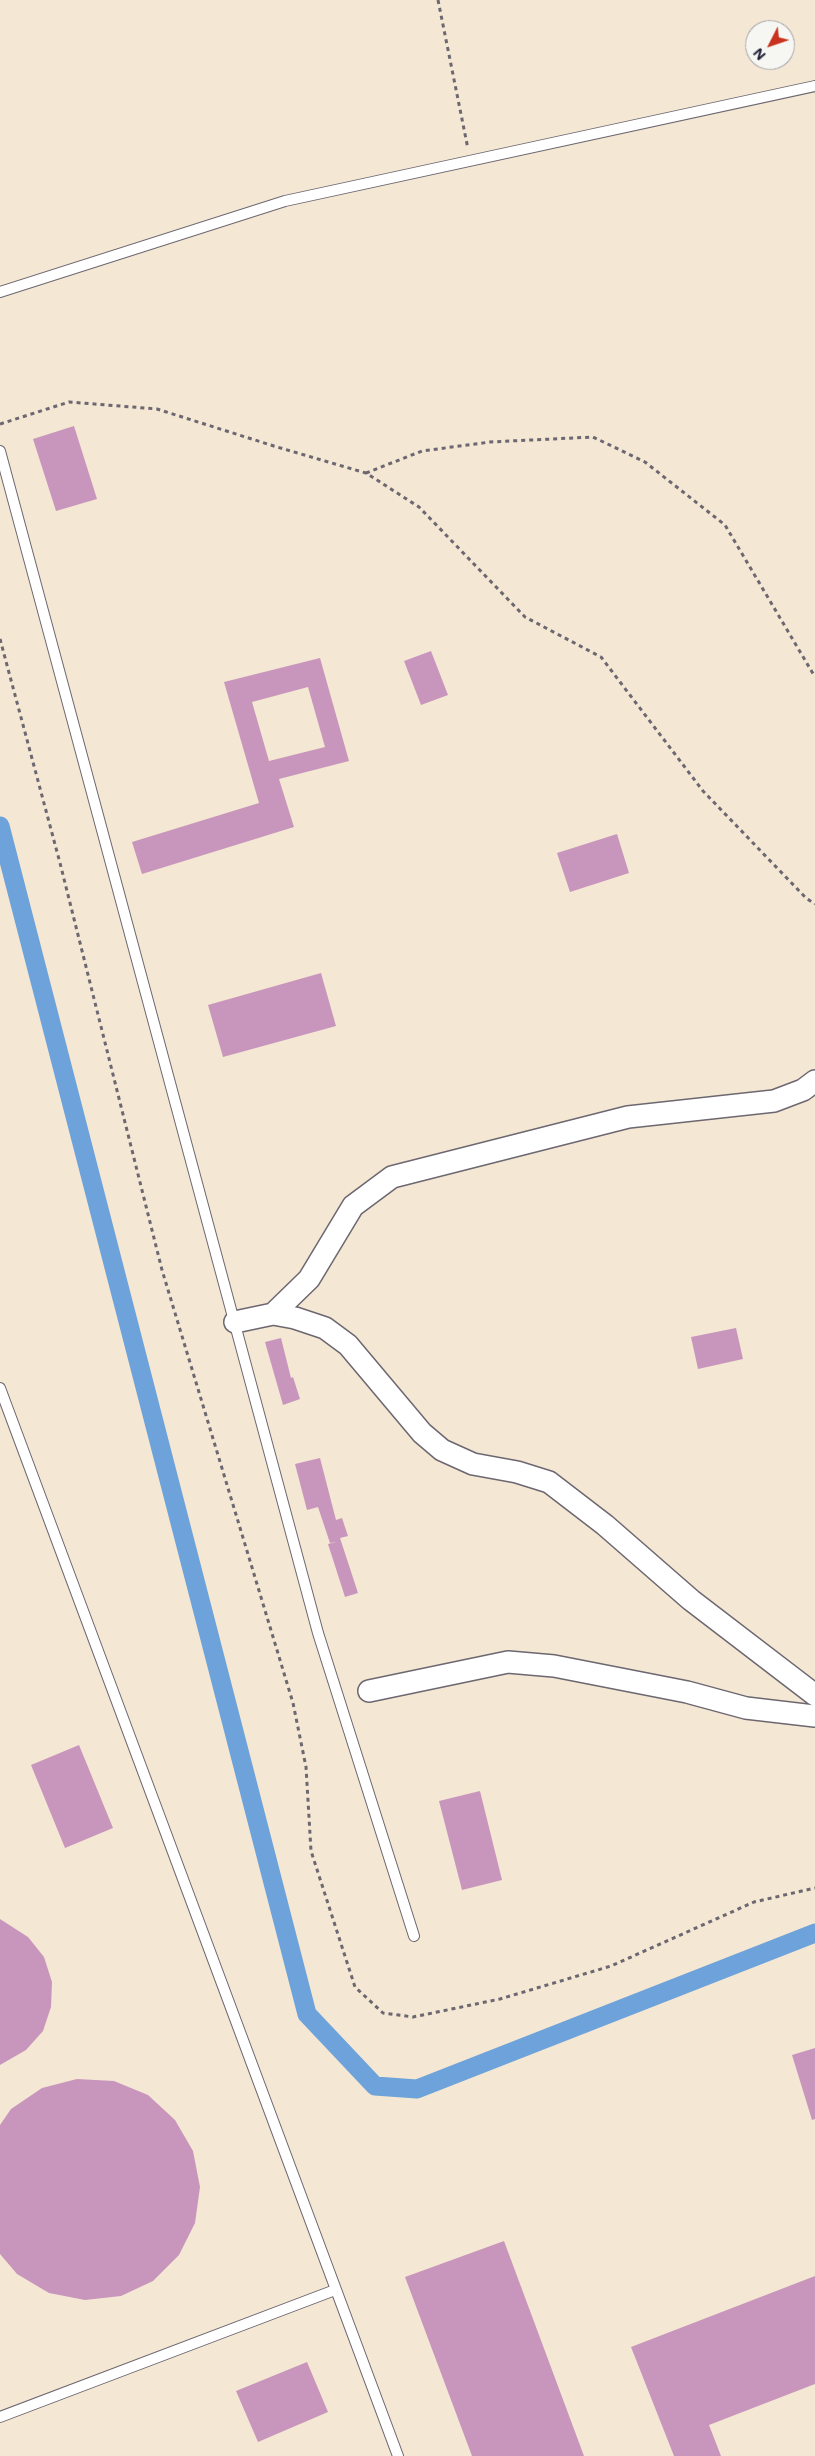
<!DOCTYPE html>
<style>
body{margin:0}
#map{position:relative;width:815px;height:2456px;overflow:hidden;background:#f4e7d3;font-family:Mali,sans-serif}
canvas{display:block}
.north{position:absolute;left:745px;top:20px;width:50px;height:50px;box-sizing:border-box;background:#f6f6f2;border:1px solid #a1a1a9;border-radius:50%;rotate:229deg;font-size:14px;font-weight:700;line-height:20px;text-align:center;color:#22223b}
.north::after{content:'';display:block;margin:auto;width:18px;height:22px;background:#c8321e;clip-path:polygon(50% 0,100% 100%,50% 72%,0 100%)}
</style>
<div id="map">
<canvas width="815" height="2456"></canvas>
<div class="north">N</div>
</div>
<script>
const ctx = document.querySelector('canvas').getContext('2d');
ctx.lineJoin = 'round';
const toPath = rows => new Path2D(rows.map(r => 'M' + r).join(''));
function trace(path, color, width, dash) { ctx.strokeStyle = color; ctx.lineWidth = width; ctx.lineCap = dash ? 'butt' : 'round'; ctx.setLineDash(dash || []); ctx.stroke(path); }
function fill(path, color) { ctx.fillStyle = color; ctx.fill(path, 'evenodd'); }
const canal = toPath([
 [0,826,307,2014,375,2086,417,2089,815,1933]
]);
const building = toPath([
 [74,426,97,499,56,511,33,439],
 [431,651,448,695,421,705,404,661],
 [320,658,349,761,279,779,294,827,142,874,132,842,259,803,224,682],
 [308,687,325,747,269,761,252,702],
 [617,834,629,873,570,892,557,853],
 [321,973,336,1026,223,1057,208,1005],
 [736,1328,743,1359,698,1369,691,1337],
 [281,1338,291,1378,293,1377,300,1399,283,1405,265,1342],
 [320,1458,336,1520,342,1518,348,1536,340,1538,358,1593,345,1597,328,1544,336,1542,330,1543,318,1507,307,1510,295,1464],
 [79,1745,113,1828,65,1848,31,1765],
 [480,1791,502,1880,462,1890,439,1801],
 [0,1919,28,1937,44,1957,52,1982,51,2007,43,2031,26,2050,0,2065],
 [815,2048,815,2119,812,2120,792,2055],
 [77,2079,114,2081,148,2095,175,2120,193,2151,200,2187,195,2223,179,2255,153,2281,121,2296,85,2300,49,2293,17,2274,0,2254,0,2125,11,2109,42,2088],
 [504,2241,584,2456,472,2456,405,2277],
 [815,2276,815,2384,709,2425,721,2456,674,2456,631,2347],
 [307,2362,328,2412,258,2442,236,2391]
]);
const path = toPath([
 [438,0,468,149],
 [0,424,69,402,157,409,277,447,366,473,419,507,525,617,601,657,703,791,806,898,815,904],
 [366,473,422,451,490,442,593,437,645,462,725,525,815,677],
 [0,639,60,863,162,1270,293,1703,306,1767,311,1851,355,1987,383,2013,413,2017,500,1999,611,1966,754,1902,815,1888]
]);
const lane = toPath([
 [0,292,285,201,815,86],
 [0,451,318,1633,414,1936],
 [0,1388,398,2456],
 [0,2417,335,2290]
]);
const street = toPath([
 [273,1314,295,1318,325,1328,348,1345,422,1433,442,1450,473,1464,517,1472,549,1482,605,1525,691,1600,815,1695],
 [235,1322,273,1314,309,1279,353,1206,392,1177,628,1117,774,1101,803,1090,815,1081],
 [369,1691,508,1662,554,1666,687,1692,746,1708,815,1716]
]);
trace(canal, '#6da2da', 19);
fill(building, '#c896bd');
trace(lane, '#6c6770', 12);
trace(street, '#6c6770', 24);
trace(path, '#6c6770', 3, [4, 4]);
trace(lane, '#fff', 10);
trace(street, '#fff', 21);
</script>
